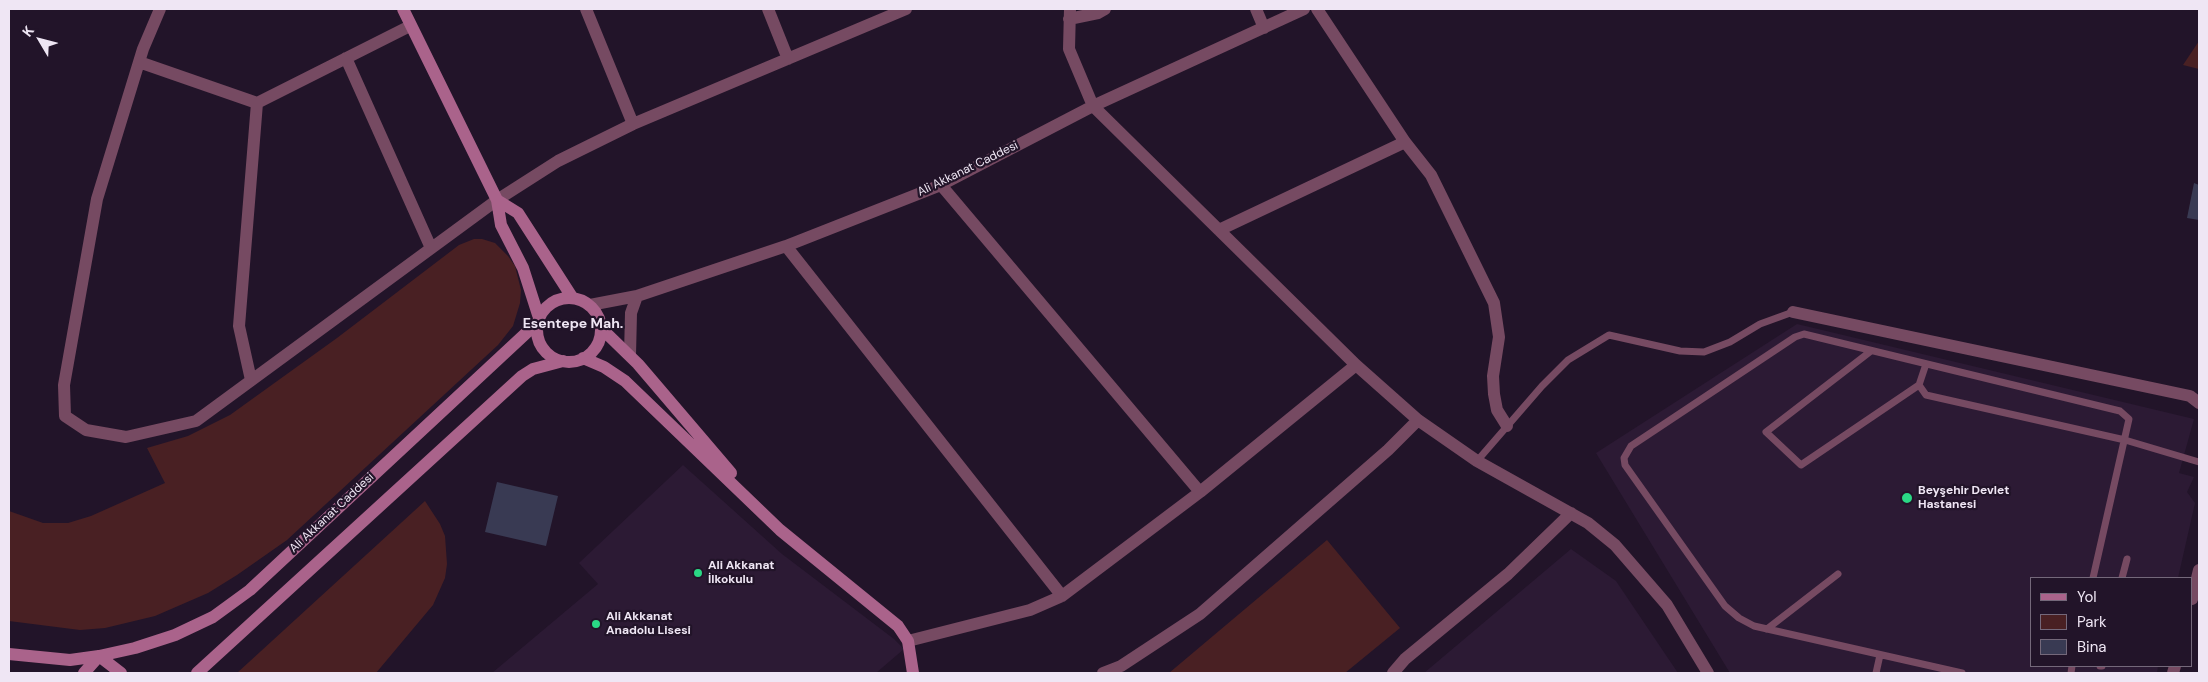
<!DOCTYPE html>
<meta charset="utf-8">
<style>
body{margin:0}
#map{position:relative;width:2208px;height:682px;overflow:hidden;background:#221429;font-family:"DM Sans",sans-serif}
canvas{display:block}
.frame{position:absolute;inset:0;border:10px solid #efe6f4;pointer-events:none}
.legend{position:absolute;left:2030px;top:577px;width:162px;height:90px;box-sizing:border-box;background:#221429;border:1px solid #74687a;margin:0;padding:6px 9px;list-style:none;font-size:15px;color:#efe6f4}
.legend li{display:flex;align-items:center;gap:10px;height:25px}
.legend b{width:25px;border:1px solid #74687a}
.north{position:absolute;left:15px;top:15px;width:50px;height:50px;-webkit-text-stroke:4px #221429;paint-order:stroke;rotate:307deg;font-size:14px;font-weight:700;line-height:20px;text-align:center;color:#efe6f4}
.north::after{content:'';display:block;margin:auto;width:18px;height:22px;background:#efe6f4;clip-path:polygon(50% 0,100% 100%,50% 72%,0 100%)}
</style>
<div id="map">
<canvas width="2208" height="682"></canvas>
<div class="frame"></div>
<ul class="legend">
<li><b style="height:6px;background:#aa638b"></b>Yol</li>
<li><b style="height:14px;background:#492023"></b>Park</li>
<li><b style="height:14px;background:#393a53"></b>Bina</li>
</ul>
<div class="north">K</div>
</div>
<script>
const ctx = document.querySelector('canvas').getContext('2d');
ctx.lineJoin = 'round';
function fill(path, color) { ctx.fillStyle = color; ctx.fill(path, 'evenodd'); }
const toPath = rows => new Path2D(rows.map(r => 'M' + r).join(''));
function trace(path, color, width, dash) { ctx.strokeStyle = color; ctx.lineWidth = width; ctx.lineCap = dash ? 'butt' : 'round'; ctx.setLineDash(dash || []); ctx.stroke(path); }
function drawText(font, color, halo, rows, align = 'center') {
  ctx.font = font + ' "DM Sans",sans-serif'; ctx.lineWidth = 4.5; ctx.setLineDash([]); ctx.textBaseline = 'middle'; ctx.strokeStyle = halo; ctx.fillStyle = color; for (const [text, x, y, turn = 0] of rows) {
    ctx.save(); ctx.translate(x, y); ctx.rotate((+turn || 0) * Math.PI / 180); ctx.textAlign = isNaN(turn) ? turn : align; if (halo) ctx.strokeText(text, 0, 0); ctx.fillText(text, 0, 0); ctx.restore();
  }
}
const built = toPath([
 [1797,324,2194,419,2179,473,2194,477,2187,492,2195,503,2178,578,2032,578,2032,666,2158,666,2157,673,1730,673,1596,453],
 [683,465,782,554,894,639,904,649,876,673,492,673,598,584,579,563],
 [1571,549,1616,581,1678,673,1424,673]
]);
const green = toPath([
 [2199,41,2199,69,2183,65],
 [474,239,482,239,495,243,508,256,515,266,521,290,520,303,513,326,498,345,287,540,237,575,208,593,155,616,105,628,80,630,9,621,9,511,43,523,68,523,91,516,165,483,147,448,188,436,230,415,337,338,459,245],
 [425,501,440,524,445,536,447,564,445,578,433,605,376,673,237,673],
 [1327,540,1400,628,1345,673,1169,673]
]);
const building = toPath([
 [2194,183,2199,185,2199,220,2187,218],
 [497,482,558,496,546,546,485,532]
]);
const lane = toPath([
 [1871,351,1766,432,1801,465,1919,385],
 [1926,364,1919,385,1926,395,2125,440,2199,462],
 [1477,461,1542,386,1568,360,1609,335,1680,351,1704,352,1730,342,1760,324,1793,312],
 [2122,578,2127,559],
 [1767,629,1838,574],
 [2100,666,2102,666],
 [1876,673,1880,655],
 [1962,673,1754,626,1739,618,1725,606,1625,465,1624,458,1631,446,1795,337,1804,334,2120,411,2129,419,2093,578],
 [2071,673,2072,666]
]);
const street = toPath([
 [160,9,143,49,97,199,64,385,65,416,86,430,126,437,196,421,497,200,558,161,633,124,906,9],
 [586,9,633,124],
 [768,9,788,59],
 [1070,9,1069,49,1093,106,1356,365,1418,420,1477,461,1588,523,1615,545,1667,605,1708,673],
 [1256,9,1264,28],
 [1317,9,1405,142,1431,175,1494,303,1499,337,1493,376,1494,394,1497,410,1507,426],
 [1069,19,1098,13,1105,9],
 [346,58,431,248],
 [139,62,257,103,410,26],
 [941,185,1200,492],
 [1219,230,1405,142],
 [786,246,1062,596],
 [590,305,637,296,786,246,941,185,1093,106,1304,9],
 [1793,312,2190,396,2199,403],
 [630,355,631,313,637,296],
 [251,380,239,326,257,103],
 [2192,599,2199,570],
 [908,641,1030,610,1062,596,1200,492,1356,365],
 [1103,673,1121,666,1200,614,1388,450,1418,420],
 [1393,673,1405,659,1508,574,1571,513],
 [2173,673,2175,666]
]);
const secondary = toPath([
 [403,9,497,200,501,225,523,268,539,318],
 [497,200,518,213,572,297],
 '537 330a32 32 0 1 1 64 0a32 32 0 1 1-64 0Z',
 [601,328,638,364,731,473],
 [583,358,604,367,625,381,780,530,898,626,908,641,913,673],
 [9,654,70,660,99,656,135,648,175,635,213,617,250,590,537,323],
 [99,656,121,673],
 [84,673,99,656],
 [197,673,522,376,533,369,563,361]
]);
const markers = [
 [1907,498,6,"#2ad885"],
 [698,573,5,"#2ad885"],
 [596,624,5,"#2ad885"]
];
const streetNames = [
 ["Ali Akkanat Caddesi",968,169,-26],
 ["Ali Akkanat Caddesi",332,513,-43]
];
const poiNames = [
 ["Beyşehir Devlet",1918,491],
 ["Hastanesi",1918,505],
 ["Ali Akkanat",708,566],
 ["İlkokulu",708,580],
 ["Ali Akkanat",606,617],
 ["Anadolu Lisesi",606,631]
];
const neighbourhoodNames = [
 ["Esentepe Mah.",573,324]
];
fill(built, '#2c1a34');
fill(green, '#492023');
fill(building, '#393a53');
trace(lane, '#764a62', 7);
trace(street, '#764a62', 12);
trace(secondary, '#aa638b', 12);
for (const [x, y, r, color] of markers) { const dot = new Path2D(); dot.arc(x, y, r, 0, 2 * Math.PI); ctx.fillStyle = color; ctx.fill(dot); trace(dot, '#221429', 2); }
drawText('12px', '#efe6f4', '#221429', streetNames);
drawText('bold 12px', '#efe6f4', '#221429', poiNames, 'left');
drawText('bold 14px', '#efe6f4', '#221429', neighbourhoodNames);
</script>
